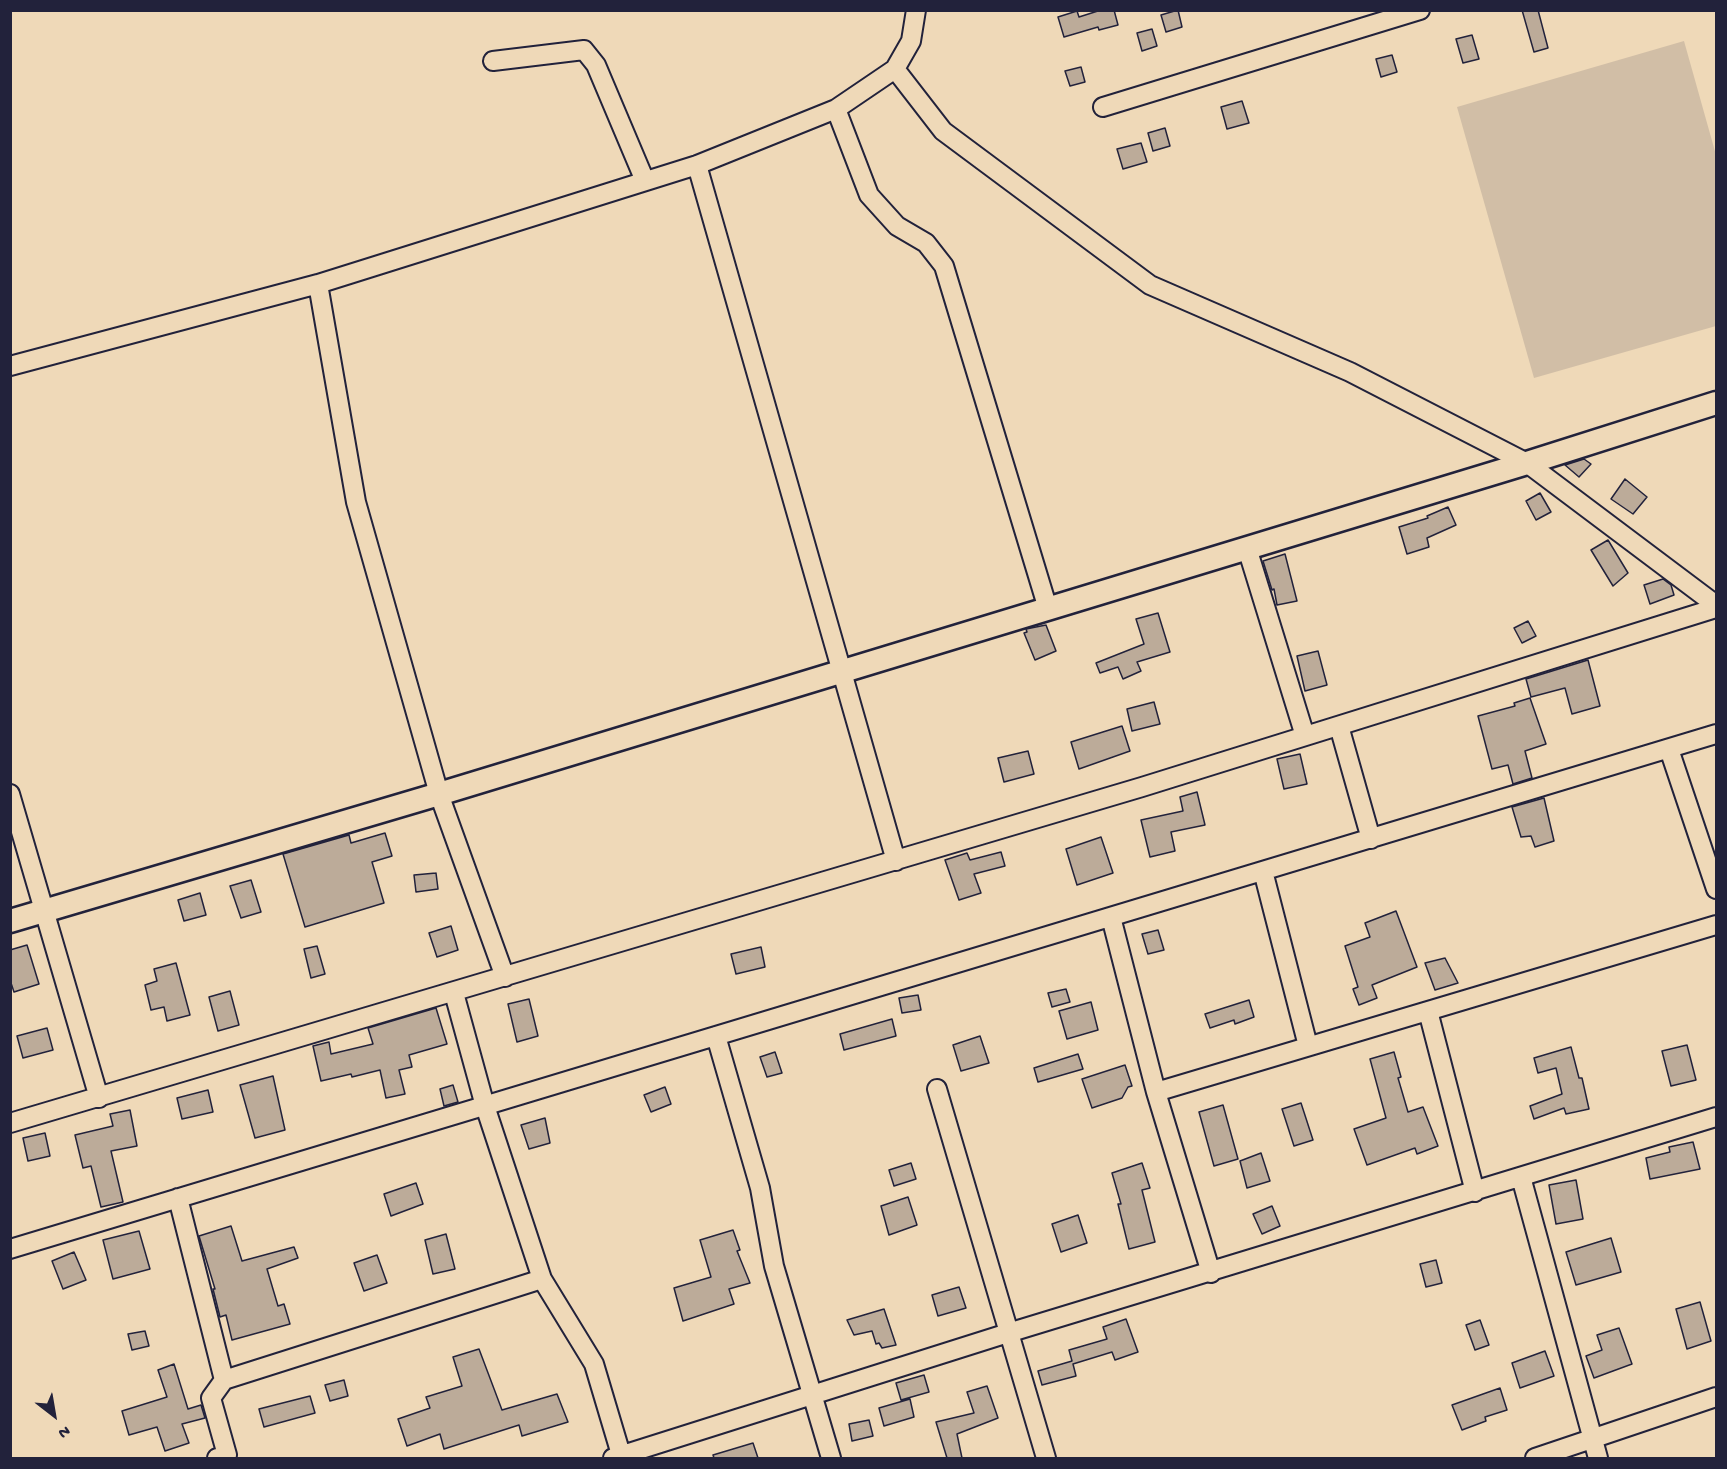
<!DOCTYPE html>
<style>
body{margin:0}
#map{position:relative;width:1727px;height:1469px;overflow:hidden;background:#efd9b8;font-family:"Gochi Hand",sans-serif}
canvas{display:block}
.frame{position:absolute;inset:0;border:12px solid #22223b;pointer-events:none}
.north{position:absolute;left:24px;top:1385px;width:60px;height:60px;-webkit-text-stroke:4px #efd9b8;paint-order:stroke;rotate:149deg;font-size:16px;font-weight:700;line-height:24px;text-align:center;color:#22223b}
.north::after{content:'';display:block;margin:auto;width:21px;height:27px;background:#22223b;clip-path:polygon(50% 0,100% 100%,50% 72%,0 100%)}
</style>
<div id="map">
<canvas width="1727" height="1469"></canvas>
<div class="frame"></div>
<div class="north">N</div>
</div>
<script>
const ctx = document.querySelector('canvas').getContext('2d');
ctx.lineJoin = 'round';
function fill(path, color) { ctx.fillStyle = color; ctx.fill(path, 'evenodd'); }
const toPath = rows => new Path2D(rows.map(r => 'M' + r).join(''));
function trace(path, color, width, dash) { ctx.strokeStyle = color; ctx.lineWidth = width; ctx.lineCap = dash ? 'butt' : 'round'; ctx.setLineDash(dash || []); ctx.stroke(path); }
const green = toPath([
 [1684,41,1716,155,1716,326,1534,378,1457,107]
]);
const building = toPath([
 [1101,10,1114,10,1118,25,1099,30,1098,27,1064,37,1058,17,1077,11,1079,17,1101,10],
 [1178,10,1182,27,1166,32,1161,15,1178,10],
 [1522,10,1538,10,1548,48,1534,52,1522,10],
 [1152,29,1157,46,1142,51,1137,33,1152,29],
 [1472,35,1479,59,1463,63,1456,39,1472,35],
 [1392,55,1397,72,1381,77,1376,59,1392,55],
 [1081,67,1085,82,1070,86,1065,71,1081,67],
 [1242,101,1249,123,1227,129,1221,107,1242,101],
 [1165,128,1170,146,1153,151,1148,133,1165,128],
 [1141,143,1147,162,1123,169,1117,149,1141,143],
 [1584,459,1591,464,1579,477,1565,465,1584,459],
 [1625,479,1647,497,1633,514,1611,499,1625,479],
 [1540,493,1551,512,1536,520,1526,501,1540,493],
 [1448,507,1456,525,1427,538,1429,547,1407,554,1399,527,1428,518,1427,516,1448,507],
 [1608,540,1628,573,1613,586,1591,550,1608,540],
 [1285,554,1297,601,1277,605,1274,589,1272,590,1263,561,1285,554],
 [1663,579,1671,585,1674,595,1650,604,1644,585,1663,579],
 [1158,613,1170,652,1137,662,1141,671,1123,679,1118,667,1100,673,1096,663,1144,644,1136,619,1158,613],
 [1528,621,1536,636,1522,643,1514,628,1528,621],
 [1046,625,1056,651,1035,660,1024,633,1027,632,1026,629,1046,625],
 [1318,651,1327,685,1305,691,1297,656,1318,651],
 [1588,660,1600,706,1572,714,1565,688,1531,697,1526,679,1588,660],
 [1530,698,1546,744,1525,751,1532,778,1513,784,1508,765,1492,769,1478,716,1515,706,1514,703,1530,698],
 [1154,702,1160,724,1132,731,1127,709,1154,702],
 [1122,726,1130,751,1079,769,1071,742,1122,726],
 [1028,751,1034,774,1004,782,998,758,1028,751],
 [1300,754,1307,784,1284,789,1277,759,1300,754],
 [1197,792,1205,825,1171,832,1175,851,1150,857,1141,820,1183,811,1180,797,1197,792],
 [1544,798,1554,841,1535,847,1531,836,1521,837,1512,807,1544,798],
 [385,833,392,856,372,862,384,903,305,927,283,854,349,835,351,843,385,833],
 [1101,837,1113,873,1077,885,1066,849,1101,837],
 [1001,852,1005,866,974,874,981,893,959,900,945,860,967,853,970,860,1001,852],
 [436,873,438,889,416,892,414,875,436,873],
 [251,880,261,912,241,918,230,886,251,880],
 [200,893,206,915,184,921,178,900,200,893],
 [1396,911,1417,967,1372,985,1377,998,1359,1005,1353,989,1358,987,1345,946,1370,937,1365,923,1396,911],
 [451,926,458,950,437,957,429,933,451,926],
 [1158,930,1164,950,1148,954,1142,934,1158,930],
 [27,945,39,984,14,992,10,980,10,950,27,945],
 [317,946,325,974,311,978,304,949,317,946],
 [761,947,765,967,736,974,731,954,761,947],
 [1445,958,1458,983,1435,990,1425,963,1445,958],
 [176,963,190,1015,167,1021,164,1007,151,1010,145,985,157,981,154,969,176,963],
 [1066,989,1070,1002,1052,1007,1048,993,1066,989],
 [230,991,239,1025,218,1031,209,997,230,991],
 [918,995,921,1010,902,1013,899,998,918,995],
 [529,999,538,1036,517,1042,508,1004,529,999],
 [1249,1000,1254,1017,1235,1024,1234,1020,1210,1028,1205,1014,1249,1000],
 [1091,1002,1098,1030,1067,1039,1059,1011,1091,1002],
 [436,1008,447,1044,409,1055,412,1067,399,1070,405,1094,386,1098,380,1070,352,1077,351,1074,321,1081,313,1046,329,1042,331,1054,373,1044,368,1028,436,1008],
 [892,1019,896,1036,844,1050,840,1034,892,1019],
 [47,1028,53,1050,23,1058,17,1036,47,1028],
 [980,1036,989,1063,961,1071,953,1045,980,1036],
 [1687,1045,1696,1080,1671,1086,1662,1051,1687,1045],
 [1571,1047,1579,1078,1582,1078,1589,1109,1566,1114,1564,1108,1534,1119,1530,1106,1562,1094,1556,1068,1538,1073,1534,1058,1571,1047],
 [775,1052,782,1073,767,1077,760,1057,775,1052],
 [1394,1052,1401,1077,1398,1078,1408,1112,1423,1107,1438,1146,1417,1154,1415,1148,1367,1165,1354,1129,1386,1118,1370,1059,1394,1052],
 [1078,1054,1083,1069,1038,1082,1034,1068,1078,1054],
 [1125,1065,1132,1086,1128,1087,1122,1098,1092,1108,1082,1079,1125,1065],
 [273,1076,285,1130,255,1138,240,1085,273,1076],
 [453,1085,458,1102,444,1106,440,1089,453,1085],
 [665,1087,671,1104,651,1112,644,1095,665,1087],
 [208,1090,213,1112,182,1119,177,1098,208,1090],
 [1301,1103,1313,1140,1294,1146,1282,1109,1301,1103],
 [1223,1105,1238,1159,1214,1166,1199,1112,1223,1105],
 [130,1110,137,1146,111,1151,123,1202,101,1207,91,1166,83,1168,75,1135,113,1126,110,1114,130,1110],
 [545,1118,550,1143,529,1149,521,1125,545,1118],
 [45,1133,50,1156,28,1161,23,1138,45,1133],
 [1693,1142,1700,1169,1650,1179,1646,1158,1670,1152,1669,1147,1693,1142],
 [1261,1153,1270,1181,1247,1188,1240,1161,1261,1153],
 [911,1163,916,1179,894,1186,889,1170,911,1163],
 [1142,1163,1150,1188,1142,1190,1155,1242,1129,1249,1118,1204,1121,1204,1112,1173,1142,1163],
 [1576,1180,1583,1219,1556,1224,1549,1185,1576,1180],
 [416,1183,423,1204,391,1216,384,1194,416,1183],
 [908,1197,917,1225,889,1235,881,1206,908,1197],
 [1272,1206,1280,1226,1262,1234,1253,1214,1272,1206],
 [1078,1215,1087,1243,1061,1252,1052,1224,1078,1215],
 [231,1226,242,1261,294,1247,298,1258,267,1269,278,1306,284,1304,290,1324,232,1340,226,1315,220,1317,213,1289,215,1289,199,1236,231,1226],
 [733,1230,740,1250,737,1251,750,1283,729,1289,734,1304,683,1321,674,1288,711,1277,700,1240,733,1230],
 [139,1231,150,1269,113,1279,103,1240,139,1231],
 [446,1234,455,1269,433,1274,425,1240,446,1234],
 [1611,1238,1621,1272,1576,1285,1566,1252,1611,1238],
 [74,1252,86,1280,63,1289,52,1261,74,1252],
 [377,1255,387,1283,364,1291,354,1263,377,1255],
 [1436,1260,1442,1283,1426,1287,1420,1264,1436,1260],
 [959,1287,966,1308,938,1316,932,1295,959,1287],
 [1700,1302,1711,1341,1687,1349,1676,1309,1700,1302],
 [884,1309,896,1345,882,1348,879,1343,876,1344,872,1331,854,1335,847,1320,884,1309],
 [1126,1319,1138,1352,1115,1360,1112,1352,1073,1364,1076,1376,1042,1385,1038,1371,1072,1361,1069,1350,1107,1339,1103,1327,1126,1319],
 [1480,1320,1489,1345,1475,1350,1466,1325,1480,1320],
 [1619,1328,1632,1364,1594,1378,1586,1356,1602,1350,1597,1335,1619,1328],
 [145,1331,149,1346,132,1350,128,1334,145,1331],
 [479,1349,502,1410,557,1394,568,1422,522,1436,519,1425,444,1449,440,1434,407,1446,398,1419,430,1408,426,1397,462,1386,453,1357,479,1349],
 [1545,1351,1554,1376,1520,1388,1512,1363,1545,1351],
 [174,1364,188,1409,201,1405,205,1418,182,1424,189,1443,165,1451,157,1427,129,1435,122,1411,167,1397,158,1370,174,1364],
 [924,1375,929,1392,901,1400,896,1383,924,1375],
 [344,1380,348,1396,330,1401,325,1385,344,1380],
 [987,1386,998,1418,957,1434,962,1458,947,1458,936,1422,974,1413,967,1392,987,1386],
 [1500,1388,1507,1410,1485,1417,1486,1421,1462,1430,1452,1405,1500,1388],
 [310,1396,315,1413,264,1427,259,1409,310,1396],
 [910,1399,914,1417,884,1426,879,1408,910,1399],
 [869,1420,873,1436,852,1441,849,1424,869,1420],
 [753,1443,758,1458,714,1458,713,1455,753,1443]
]);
const minor = toPath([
 [493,61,584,50,596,65,645,181],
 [895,69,943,131,1150,285,1350,372,1527,463,1716,605],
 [1103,107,1420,10],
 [836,109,869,195,897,226,926,243,944,266,1048,609],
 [697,165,896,861],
 [318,284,356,502,439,794,505,977],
 [10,366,318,284,697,165,836,109,895,69,911,41,916,10],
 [1247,548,1305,736],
 [1339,726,1371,839],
 [1669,749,1716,889],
 [10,794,99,1098],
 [1263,871,1308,1046],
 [1111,917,1156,1092,1211,1273],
 [1428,1011,1475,1192],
 [716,1036,760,1188,774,1266,831,1458],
 [937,1089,1046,1458],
 [1156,1092,1716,925],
 [10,1123,1142,787,1716,608],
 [1521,1177,1598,1458],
 [178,1198,224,1380],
 [10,1249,1716,734],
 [542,1279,594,1364,622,1458],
 [217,1458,227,1455,211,1398,224,1380,542,1279,485,1106,454,993],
 [613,1458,1008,1333,1716,1117],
 [1535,1458,1716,1397]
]);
const tertiary = toPath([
 [10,921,439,794,1527,463,1716,403]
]);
fill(green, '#d1bea6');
fill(building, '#bcab99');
trace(building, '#22223b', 1.5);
trace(minor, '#22223b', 22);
trace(tertiary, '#22223b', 27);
trace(minor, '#efd9b8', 18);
trace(tertiary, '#efd9b8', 22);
</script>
